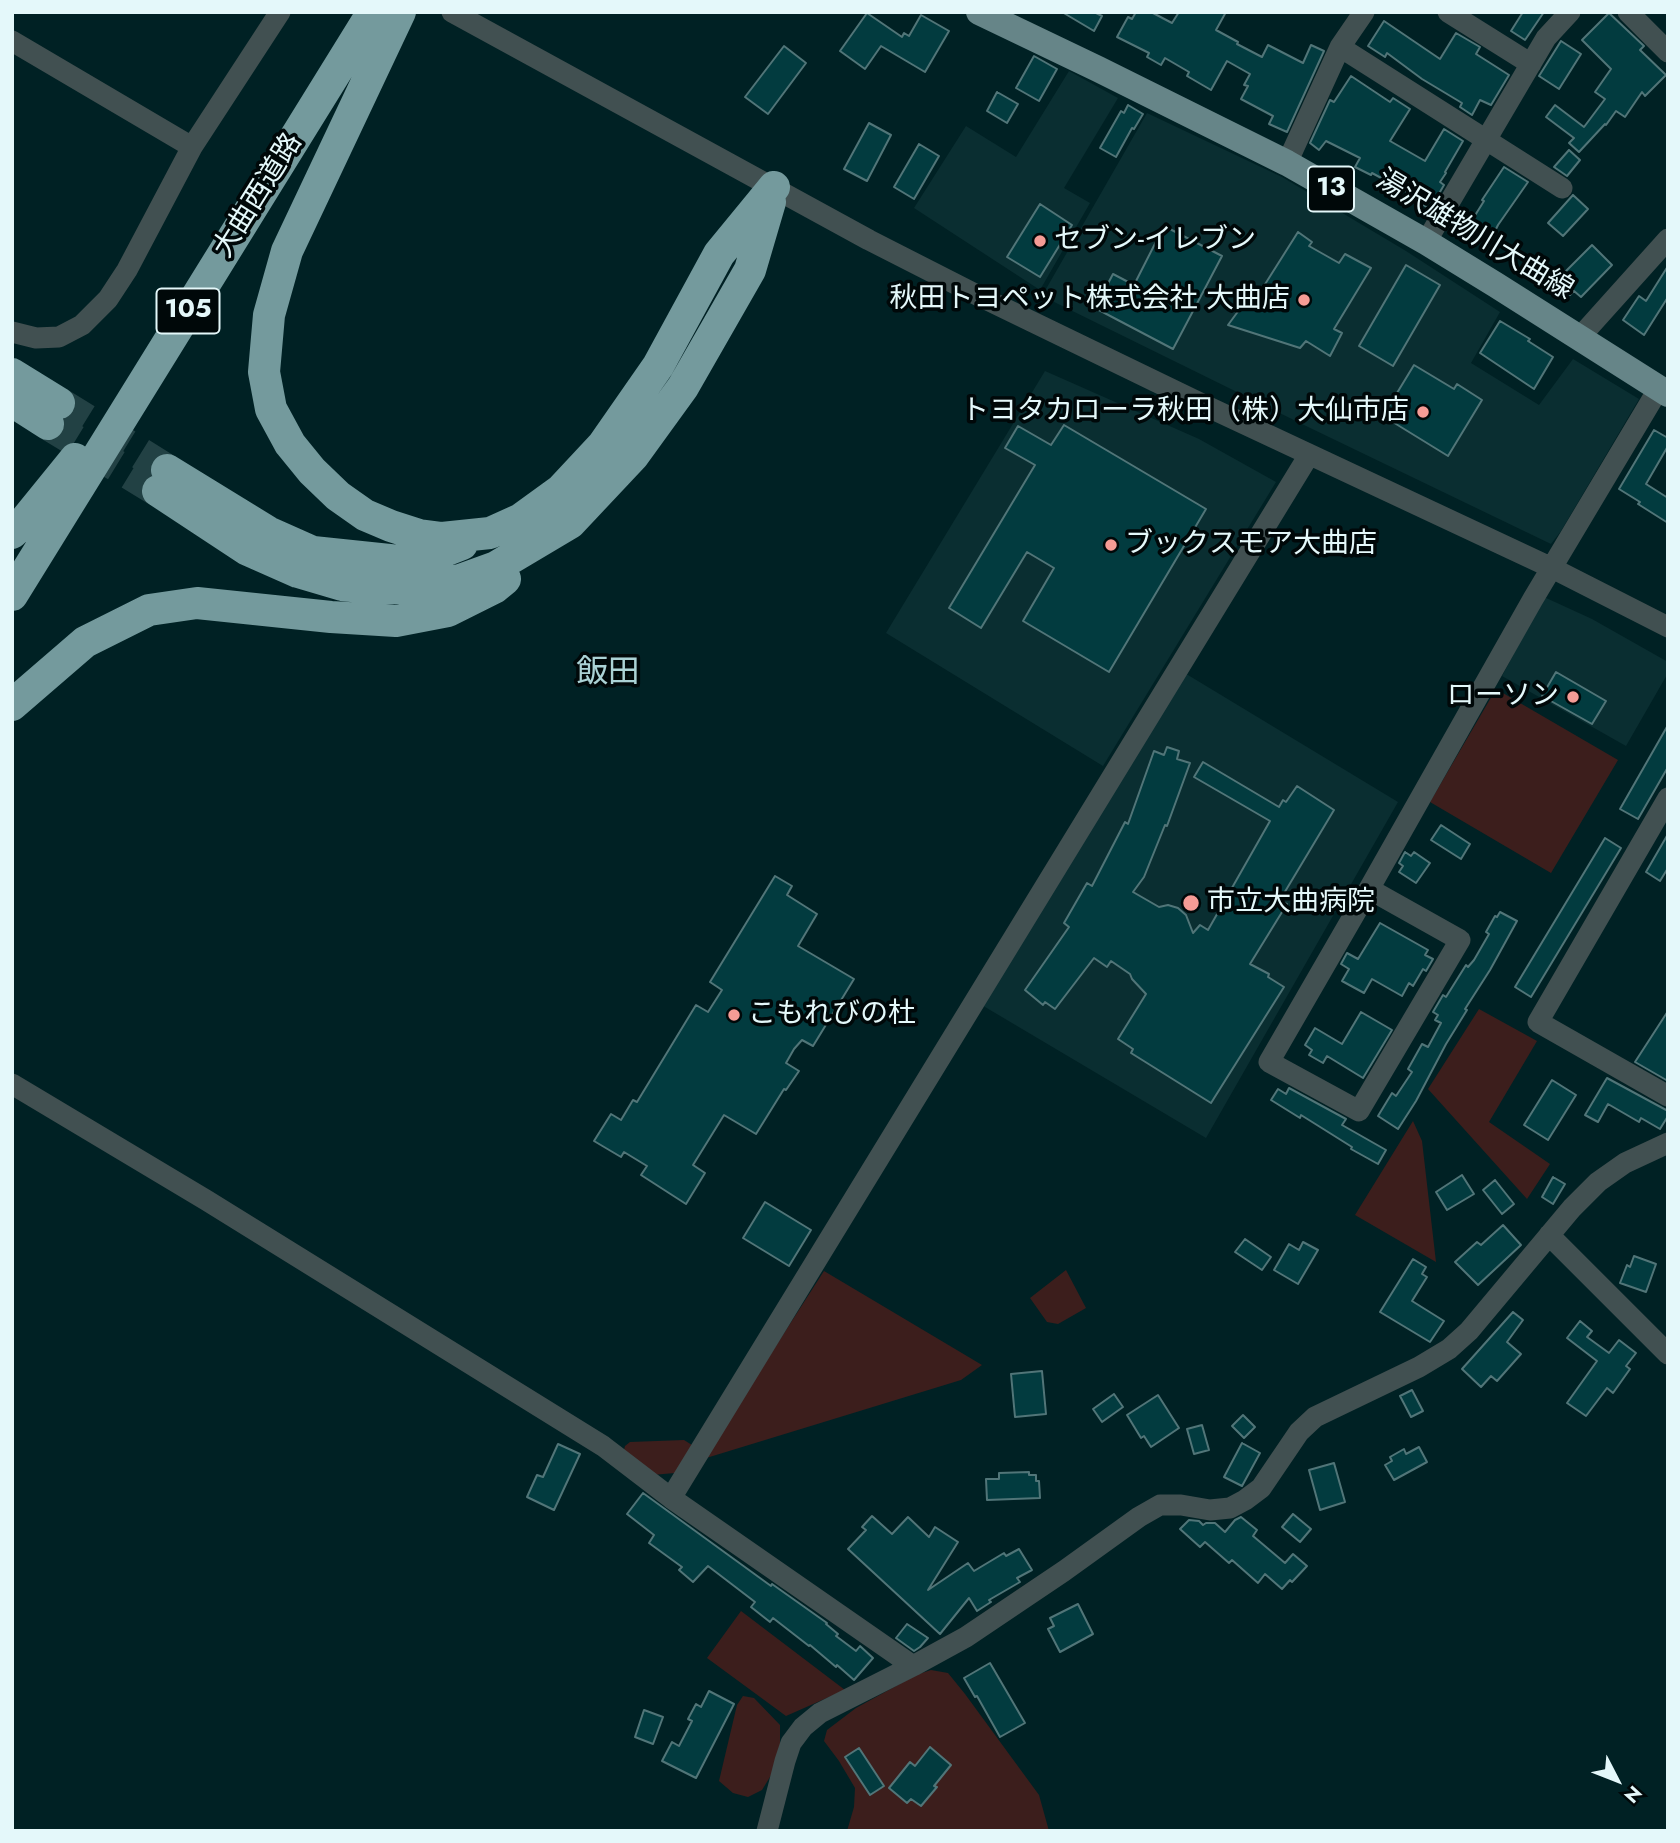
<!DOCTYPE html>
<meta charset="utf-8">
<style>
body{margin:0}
#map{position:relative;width:1680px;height:1843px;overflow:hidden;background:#002124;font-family:Jost,sans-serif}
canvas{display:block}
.frame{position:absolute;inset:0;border:14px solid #e4f8fa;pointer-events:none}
.north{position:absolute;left:1582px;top:1745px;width:70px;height:70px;-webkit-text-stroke:5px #000809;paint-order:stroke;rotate:132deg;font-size:19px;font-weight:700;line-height:28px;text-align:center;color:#e4f8fa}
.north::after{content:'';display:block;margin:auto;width:24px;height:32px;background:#e4f8fa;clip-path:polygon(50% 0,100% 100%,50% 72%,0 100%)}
</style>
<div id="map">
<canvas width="1680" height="1843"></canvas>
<div class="frame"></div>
<div class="north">N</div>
</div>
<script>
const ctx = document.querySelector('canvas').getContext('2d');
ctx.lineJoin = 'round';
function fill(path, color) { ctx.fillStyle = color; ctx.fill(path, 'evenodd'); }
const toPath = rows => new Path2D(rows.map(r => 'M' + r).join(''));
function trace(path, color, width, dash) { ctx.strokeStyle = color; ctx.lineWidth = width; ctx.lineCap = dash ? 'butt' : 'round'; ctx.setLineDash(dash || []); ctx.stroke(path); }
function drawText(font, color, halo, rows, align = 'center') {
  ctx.font = font + ' Jost,"Noto Sans JP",sans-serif'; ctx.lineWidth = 7; ctx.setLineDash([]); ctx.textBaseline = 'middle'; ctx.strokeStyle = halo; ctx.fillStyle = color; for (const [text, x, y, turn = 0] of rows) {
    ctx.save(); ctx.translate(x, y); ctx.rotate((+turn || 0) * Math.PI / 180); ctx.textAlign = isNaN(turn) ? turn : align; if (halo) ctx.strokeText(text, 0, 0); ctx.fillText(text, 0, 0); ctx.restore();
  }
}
const built = toPath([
 [1069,71,1118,98,1064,188,1090,203,1040,290,914,208,966,126,1016,157],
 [1147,113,1282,177,1406,251,1500,312,1471,363,1539,405,1573,359,1639,399,1561,531,1551,544,1304,425,1042,296],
 [1045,371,1199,439,1276,482,1103,766,886,633],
 [1544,597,1592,619,1668,662,1668,673,1626,746,1502,676],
 [1183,672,1398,802,1206,1138,980,1004]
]);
const green = toPath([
 [1496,689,1618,760,1551,873,1430,802],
 [1479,1009,1537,1041,1489,1122,1550,1164,1527,1199,1428,1089],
 [1413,1121,1422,1141,1436,1262,1355,1215],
 [1066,1270,1086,1308,1058,1324,1047,1322,1030,1298],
 [824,1271,982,1365,961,1380,703,1459],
 [684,1440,692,1445,675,1473,652,1475,624,1450,625,1446,630,1442],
 [741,1611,845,1690,786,1716,707,1658],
 [931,1670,948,1673,965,1694,1039,1795,1049,1831,847,1831,854,1807,855,1788,839,1761,824,1741,827,1730,856,1708,916,1675],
 [743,1696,754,1698,780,1725,780,1745,773,1772,762,1790,748,1797,733,1793,719,1781,737,1705]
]);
const building = toPath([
 [1062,12,1094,12,1102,16,1094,31,1062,12],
 [1136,12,1151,12,1172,23,1179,12,1226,12,1216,30,1238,42,1237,44,1262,57,1268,45,1303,63,1311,45,1324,51,1287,132,1269,124,1273,116,1241,99,1248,86,1244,85,1250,74,1227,61,1211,90,1187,76,1189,72,1165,58,1161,65,1147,57,1149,53,1117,37,1128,17,1132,19,1136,12],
 [1523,12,1544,12,1525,40,1511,31,1523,12],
 [867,13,902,37,904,33,909,36,921,15,949,31,925,72,881,46,865,69,840,51,867,13],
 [1609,13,1644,46,1640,50,1666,75,1645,96,1642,92,1625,117,1616,111,1606,125,1605,124,1579,152,1569,143,1574,138,1546,117,1555,105,1584,127,1605,99,1595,92,1611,69,1582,40,1609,13],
 [1384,21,1440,59,1456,33,1480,47,1476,54,1509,75,1491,105,1480,100,1472,115,1460,107,1462,103,1422,79,1387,53,1385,57,1368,46,1384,21],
 [1561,41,1581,54,1559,89,1539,76,1561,41],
 [784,46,806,63,768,114,745,97,784,46],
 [1034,56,1057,69,1039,101,1016,88,1034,56],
 [1351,76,1390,102,1393,98,1410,109,1390,141,1425,161,1444,129,1463,141,1445,172,1446,173,1440,182,1444,185,1430,209,1418,202,1420,199,1372,173,1371,175,1355,167,1360,158,1326,141,1319,150,1310,143,1330,100,1334,102,1351,76],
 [997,92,1018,104,1007,123,987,111,997,92],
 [1128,105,1143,114,1134,129,1132,128,1116,157,1100,148,1121,111,1124,113,1128,105],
 [869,123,891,135,867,181,844,169,869,123],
 [919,144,939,156,914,199,894,187,919,144],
 [1569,150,1580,160,1567,176,1554,167,1569,150],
 [1504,167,1528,182,1498,225,1491,239,1469,225,1484,201,1482,200,1504,167],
 [1573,195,1588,209,1563,236,1548,223,1573,195],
 [1040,204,1072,225,1040,277,1007,257,1040,204],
 [1164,226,1222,256,1173,349,1095,308,1113,274,1134,285,1164,226],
 [1298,232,1312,242,1309,246,1339,263,1345,254,1371,268,1334,329,1342,333,1330,356,1306,341,1300,348,1228,325,1256,287,1262,289,1298,232],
 [1592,245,1612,265,1581,297,1574,291,1570,295,1556,281,1592,245],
 [1406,265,1440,285,1393,366,1359,346,1406,265],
 [1668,266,1668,297,1644,335,1623,320,1639,296,1646,301,1668,266],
 [1500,321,1530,339,1528,341,1553,357,1534,389,1480,353,1500,321],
 [1414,365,1454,389,1457,384,1482,400,1448,456,1383,416,1414,365],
 [1064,425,1206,509,1109,672,1023,621,1054,568,1027,552,981,628,949,608,1035,465,1005,448,1018,426,1051,445,1064,425],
 [1654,430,1668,438,1668,446,1646,484,1668,498,1668,523,1638,504,1640,502,1619,489,1654,430],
 [1556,672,1606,701,1592,724,1542,696,1556,672],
 [1668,725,1668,767,1638,819,1620,809,1668,725],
 [1167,747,1179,751,1177,759,1190,763,1167,826,1165,825,1144,877,1133,892,1159,907,1168,905,1178,908,1186,915,1193,933,1200,925,1208,930,1270,821,1194,777,1203,762,1279,807,1283,800,1286,802,1297,786,1334,810,1280,900,1287,904,1250,964,1269,974,1268,977,1284,987,1211,1103,1131,1053,1133,1049,1118,1039,1146,994,1132,979,1130,974,1111,961,1107,967,1094,958,1055,1009,1045,1002,1043,1005,1025,990,1069,927,1064,923,1087,883,1092,886,1125,822,1128,824,1154,751,1164,755,1167,747],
 [1441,825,1470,844,1461,859,1431,840,1441,825],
 [1668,834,1668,868,1660,881,1646,872,1668,834],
 [1605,838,1621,848,1531,997,1515,987,1605,838],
 [1405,852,1411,856,1414,852,1430,863,1416,883,1399,872,1403,866,1399,863,1405,852],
 [775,876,792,886,787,895,817,914,798,946,854,979,813,1046,802,1040,794,1049,786,1063,799,1071,786,1090,784,1089,756,1134,724,1115,693,1165,705,1173,686,1204,641,1175,647,1166,624,1152,621,1157,594,1141,611,1114,621,1120,633,1100,637,1102,696,1005,708,1012,722,990,710,982,775,876],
 [1500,912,1517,921,1490,970,1465,1009,1467,1010,1446,1044,1416,1101,1398,1129,1378,1116,1392,1093,1396,1096,1412,1072,1408,1069,1422,1044,1428,1047,1441,1023,1435,1020,1438,1015,1433,1012,1443,995,1446,997,1466,965,1468,967,1474,960,1489,934,1486,932,1495,916,1497,917,1500,912],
 [1380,923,1428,950,1425,955,1433,959,1426,971,1423,969,1413,986,1409,983,1402,996,1372,979,1364,993,1342,981,1349,969,1341,964,1347,953,1358,959,1380,923],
 [1668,1011,1668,1081,1635,1062,1668,1011],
 [1361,1012,1392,1030,1363,1078,1327,1056,1323,1063,1309,1055,1312,1050,1305,1045,1315,1028,1342,1044,1361,1012],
 [1607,1078,1668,1111,1668,1116,1660,1129,1641,1118,1639,1122,1608,1104,1598,1122,1585,1115,1607,1078],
 [1552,1080,1576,1095,1548,1140,1524,1125,1552,1080],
 [1289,1088,1346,1119,1342,1125,1386,1150,1378,1164,1351,1149,1352,1147,1301,1115,1300,1118,1271,1100,1278,1089,1286,1094,1289,1088],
 [1462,1175,1474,1194,1447,1210,1436,1192,1462,1175],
 [1553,1177,1565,1184,1553,1204,1542,1197,1553,1177],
 [1495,1180,1514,1204,1502,1214,1483,1190,1495,1180],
 [765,1202,811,1230,789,1266,743,1238,765,1202],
 [1503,1225,1521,1245,1478,1285,1455,1262,1477,1242,1481,1245,1503,1225],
 [1245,1239,1271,1257,1262,1270,1235,1252,1245,1239],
 [1303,1242,1318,1250,1298,1284,1274,1270,1289,1244,1299,1250,1303,1242],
 [1634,1256,1656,1264,1646,1292,1620,1283,1627,1265,1630,1267,1634,1256],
 [1413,1259,1426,1267,1422,1274,1427,1277,1412,1301,1444,1321,1430,1342,1380,1312,1413,1259],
 [1513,1312,1523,1320,1507,1342,1521,1354,1497,1381,1491,1376,1481,1387,1462,1369,1513,1312],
 [1580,1321,1592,1331,1587,1337,1609,1353,1619,1340,1636,1353,1626,1366,1630,1369,1613,1393,1607,1388,1586,1416,1567,1403,1597,1361,1567,1338,1580,1321],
 [1042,1371,1046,1414,1015,1417,1011,1374,1042,1371],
 [1412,1390,1423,1411,1411,1417,1400,1396,1412,1390],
 [1114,1394,1123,1407,1102,1422,1093,1409,1114,1394],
 [1158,1395,1179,1428,1151,1447,1144,1436,1141,1438,1127,1415,1158,1395],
 [1243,1415,1255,1427,1244,1438,1232,1426,1243,1415],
 [1202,1425,1209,1450,1194,1454,1187,1429,1202,1425],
 [1242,1443,1260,1453,1242,1486,1224,1477,1242,1443],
 [558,1444,580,1454,554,1510,527,1497,537,1475,543,1477,558,1444],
 [1419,1447,1427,1462,1394,1480,1385,1465,1392,1461,1390,1457,1404,1449,1406,1454,1419,1447],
 [1334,1463,1345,1502,1320,1510,1309,1470,1334,1463],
 [1029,1472,1029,1475,1036,1475,1036,1481,1039,1481,1040,1498,987,1500,986,1479,999,1479,999,1473,1029,1472],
 [643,1493,771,1586,772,1584,827,1623,826,1624,838,1634,836,1636,856,1651,860,1646,873,1658,854,1680,837,1665,836,1667,810,1645,809,1646,773,1618,770,1622,751,1607,755,1602,708,1566,693,1582,679,1570,682,1567,649,1543,654,1535,627,1514,643,1493],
 [1293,1514,1311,1529,1300,1542,1282,1527,1293,1514],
 [872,1516,892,1534,908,1517,929,1537,935,1527,958,1542,928,1590,968,1563,974,1571,1004,1553,1006,1556,1019,1549,1032,1570,1017,1578,1020,1582,989,1600,991,1602,977,1611,969,1598,940,1634,848,1549,866,1530,862,1527,872,1516],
 [1241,1517,1257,1530,1253,1536,1285,1563,1293,1554,1307,1566,1292,1582,1290,1580,1282,1589,1265,1574,1258,1583,1232,1560,1229,1563,1205,1542,1200,1547,1180,1529,1189,1520,1199,1521,1203,1525,1206,1523,1215,1523,1225,1532,1235,1520,1241,1517],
 [1078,1604,1093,1634,1060,1652,1048,1629,1054,1626,1050,1618,1078,1604],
 [907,1624,928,1638,920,1647,914,1651,896,1638,907,1624],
 [990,1663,1025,1723,1000,1737,977,1696,975,1697,964,1678,990,1663],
 [709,1691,734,1704,696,1778,662,1761,672,1742,679,1746,692,1721,688,1719,696,1704,701,1707,709,1691],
 [644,1710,663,1717,653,1744,635,1737,644,1710],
 [930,1747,951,1765,934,1786,937,1787,921,1806,911,1799,907,1803,889,1788,910,1762,915,1766,930,1747],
 [859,1748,884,1786,870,1795,845,1757,859,1748]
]);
const highwayTunnel = toPath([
 [59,403,167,470],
 [48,424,158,491]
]);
const minor = toPath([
 [452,12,869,240,977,295,1204,405,1552,568,1668,627],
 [1448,12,1531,64],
 [1628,12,1668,52],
 [12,41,192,147],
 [1340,47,1562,188],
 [1287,163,1340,47,1364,12],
 [1426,242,1546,38,1570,12],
 [12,332,36,338,59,337,82,325,108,299,127,270,192,147,280,12],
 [1580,337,1668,239],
 [1668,798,1538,1022,1668,1096],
 [1369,889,1269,1062,1359,1111,1460,940,1369,889,1533,599,1659,388],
 [12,1084,206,1200,603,1446,671,1498,913,1666],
 [1549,1235,1668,1354],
 [671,1498,1309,455],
 [767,1831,785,1761,791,1743,803,1727,820,1713,913,1666,966,1637,1064,1571,1139,1517,1160,1505,1181,1505,1210,1510,1230,1508,1245,1500,1261,1488,1299,1432,1315,1417,1419,1367,1449,1349,1469,1331,1572,1208,1598,1182,1625,1163,1668,1143]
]);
const major = toPath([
 [979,12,1098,69,1287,163,1426,242,1496,285,1668,394]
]);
const highway = toPath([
 [400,12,287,251,269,315,264,372,271,409,290,444,312,471,338,496,365,515,391,526,419,535,442,538,490,533,521,519,561,490,603,445,658,366,719,254,774,187],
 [12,374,59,403],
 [12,401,48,424],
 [167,470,268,532,313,552,399,561,434,555,462,544],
 [158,491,246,549,298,572,342,585,381,589,427,586,460,580,496,567,570,523,633,456,683,387,750,270,770,202],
 [12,533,23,523,75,459],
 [12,595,373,12],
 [12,705,85,642,149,610,197,603,331,617,396,621,448,611,494,588,505,579]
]);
const markers = [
 [1040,241,7,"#f59c96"],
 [1304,300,7,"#f59c96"],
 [1423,412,7,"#f59c96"],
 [1111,545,7,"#f59c96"],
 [1573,697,7,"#f59c96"],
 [1191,903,9,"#f59c96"],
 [734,1015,7,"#f59c96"]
];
const shields = [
 [1331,189,46],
 [188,311,63]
];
const shieldNames = [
 ["13",1331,189],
 ["105",188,311]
];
const streetNames = [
 ["大曲西道路",259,196,-58],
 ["湯沢雄物川大曲線",1474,236,31]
];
const poiNames = [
 ["セブン-イレブン",1054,241],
 ["秋田トヨペット株式会社 大曲店",1290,300,"right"],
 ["トヨタカローラ秋田（株）大仙市店",1409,412,"right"],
 ["ブックスモア大曲店",1125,545],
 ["ローソン",1559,697,"right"],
 ["市立大曲病院",1207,903],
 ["こもれびの杜",748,1015]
];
const quarterNames = [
 ["飯田",608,674]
];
fill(built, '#0a2e31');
fill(green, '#3c1e1c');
fill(building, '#023b3f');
trace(building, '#517578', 2);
trace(highwayTunnel, '#224144', 32, [32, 16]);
trace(minor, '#415051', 21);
trace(major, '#668588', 26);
trace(highway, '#749a9d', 32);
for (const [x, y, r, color] of markers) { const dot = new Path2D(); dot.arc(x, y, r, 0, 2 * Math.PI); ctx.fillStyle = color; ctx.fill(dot); trace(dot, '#000809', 2.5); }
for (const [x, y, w] of shields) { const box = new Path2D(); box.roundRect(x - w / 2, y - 22.5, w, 45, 5); ctx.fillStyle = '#000809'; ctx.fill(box); trace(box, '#e4f8fa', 2); }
drawText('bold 26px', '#e4f8fa', null, shieldNames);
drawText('28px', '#e4f8fa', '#000809', streetNames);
drawText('28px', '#e4f8fa', '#000809', poiNames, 'left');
drawText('32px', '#abd2d5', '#000809', quarterNames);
</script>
